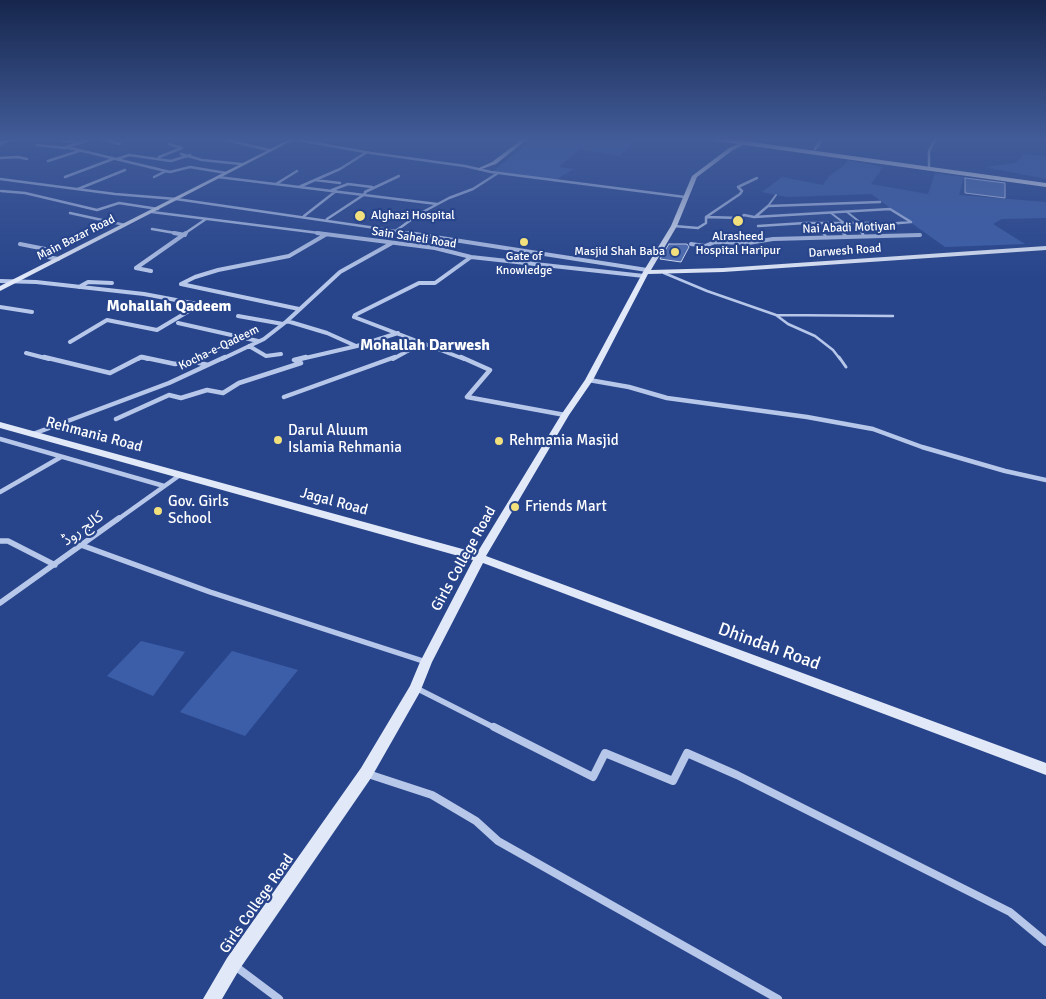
<!DOCTYPE html>
<meta charset="utf-8">
<style>
body{margin:0}
canvas{display:block;background:#28458c}
</style>
<canvas width="1046" height="999"></canvas>
<script>
const ctx = document.querySelector('canvas').getContext('2d');
ctx.lineJoin = 'round';
function fill(path, color) { ctx.fillStyle = color; ctx.fill(path, 'evenodd'); }
const toPath = rows => new Path2D(rows.map(r => 'M' + r).join(''));
function trace(path, color, width, dash) { ctx.strokeStyle = color; ctx.lineWidth = width; ctx.lineCap = dash ? 'butt' : 'round'; ctx.setLineDash(dash || []); ctx.stroke(path); }
function drawText(font, color, halo, rows, align = 'center') {
  ctx.font = font + ' Signika,"Noto Sans Arabic",sans-serif'; ctx.lineWidth = 4.5; ctx.setLineDash([]); ctx.textBaseline = 'middle'; ctx.strokeStyle = halo; ctx.fillStyle = color; for (const [text, x, y, turn = 0] of rows) {
    ctx.save(); ctx.translate(x, y); ctx.rotate((+turn || 0) * Math.PI / 180); ctx.textAlign = isNaN(turn) ? turn : align; if (halo) ctx.strokeText(text, 0, 0); ctx.fillText(text, 0, 0); ctx.restore();
  }
}
const green = toPath([
 [534,138,638,138,620,156,580,149,559,167,574,169,555,180,492,172],
 [1023,154,1046,156,1046,179,985,167,1016,163],
 [848,160,883,167,871,184,928,194,935,173,964,177,959,195,1046,202,1046,218,1002,219,993,224,1025,244,945,247,871,194,787,197,762,192,782,177,823,185,829,176,843,166],
 [141,641,185,652,153,696,107,676],
 [232,651,298,670,245,736,180,712]
]);
const building = toPath([
 [965,178,1005,183,1005,198,965,193,965,178],
 [669,244,687,244,689,247,681,262,660,259,669,244]
]);
const laneFar2 = toPath([
 [768,206,776,195],
 [847,212,861,223],
 [831,213,844,223],
 [814,223,824,234],
 [832,223,844,234],
 [854,223,863,234]
]);
const laneFar1 = toPath([
 [823,233,827,238],
 [843,233,846,236],
 [862,233,864,236],
 [664,273,707,291,776,315,788,324,815,336,833,350,840,359],
 [776,315,893,316]
]);
const lane = toPath([
 [839,357,846,367]
]);
const streetFar4 = toPath([
 [97,138,120,144],
 [292,139,371,153,465,166,491,172,685,197],
 [62,140,78,143],
 [226,140,269,150],
 [169,144,182,148],
 [37,145,66,148],
 [66,147,170,172,190,167,226,173],
 [67,147,95,138],
 [815,149,823,138],
 [181,154,202,160,241,164],
 [159,157,182,148],
 [0,158,18,157,27,159],
 [117,159,129,155,171,161,190,155],
 [48,161,79,151],
 [929,166,929,151,936,138],
 [65,177,113,159],
 [154,177,166,171],
 [218,177,437,204],
 [0,179,115,194,176,199,417,234],
 [315,180,340,183],
 [276,184,297,171],
 [299,187,340,169,367,152],
 [78,189,125,170],
 [332,190,348,184,372,187],
 [1,191,25,193,97,210,119,203,158,209],
 [152,212,327,234],
 [70,213,125,225],
 [304,216,336,191],
 [706,217,741,218,744,215,754,217,890,209,911,222,875,225,871,223,805,223,758,226],
 [755,217,768,206,880,202],
 [327,219,365,194,365,192,399,176],
 [674,226,698,228,706,223,706,217,740,194,742,191,738,187,757,178],
 [152,229,181,234],
 [397,230,419,214,449,198,473,189,498,173],
 [184,234,206,219]
]);
const streetFar3 = toPath([
 [174,233,185,235],
 [317,233,435,248,471,257,644,276],
 [409,233,647,270],
 [20,244,45,249,47,251,43,256,58,259],
 [691,244,705,246,715,242,748,243,773,239,920,235],
 [136,268,186,233],
 [136,268,151,271],
 [0,281,36,282,144,294,208,306],
 [181,284,195,277,218,270,289,256,325,235],
 [181,284,299,309],
 [79,287,88,282,112,283],
 [0,307,32,312],
 [355,315,354,317,464,359],
 [355,315,419,283,435,283,471,257],
 [238,316,283,324],
 [287,321,327,333,356,346],
 [178,323,258,341],
 [70,342,107,320,157,330,199,305],
 [249,346,266,356,281,354],
 [26,353,49,359],
 [138,359,141,357,148,359],
 [222,359,264,339,287,321,340,272,392,243],
 [301,359,357,346,398,333],
 [393,359,422,343]
]);
const streetFar2 = toPath([
 [44,357,110,373,141,357],
 [142,357,175,364,191,361,208,365],
 [461,357,490,370,467,397,565,415],
 [589,380,629,387,667,398,807,417,873,429,922,447,1005,471,1046,480],
 [284,397,395,357],
 [116,419,169,395,181,398,207,390,223,393,239,383,301,363,294,360,306,357],
 [33,434,169,383,225,357],
 [0,439,164,486],
 [0,492,61,457],
 [117,520,180,475]
]);
const streetFar1 = toPath([
 [0,541,8,541,55,565],
 [81,545,210,592,426,662],
 [0,603,119,518],
 [416,688,497,729]
]);
const street = toPath([
 [494,727,593,777,605,753,673,781,687,753,737,775,1010,912,1046,942],
 [368,774,432,795,476,821,498,841,778,999],
 [235,966,279,999]
]);
const secondary = toPath([
 [13,138,19,138,0,145,0,142,13,138],
 [292,138,297,138,0,291,0,286,292,138],
 [524,138,529,138,496,164,479,170,479,168,492,162,524,138],
 [743,142,747,143,733,150,697,177,677,226,651,270,723,268,1046,246,1046,250,723,272,648,274,593,380,569,415,486,556,1046,763,1046,775,483,563,432,662,420,692,371,778,239,970,222,999,203,999,227,958,361,768,410,686,420,662,473,560,0,428,0,422,477,553,561,415,585,380,643,272,671,226,692,176,729,148,743,142]
]);
const highway = toPath([
 [705,138,723,138,1046,183,1046,187,709,140,705,138]
]);
const markers = [
 [360,216,6,"#f2e07d"],
 [738,221,6,"#f2e07d"],
 [524,242,5,"#f2e07d"],
 [675,252,5,"#f2e07d"],
 [278,440,5,"#f2e07d"],
 [499,441,5,"#f2e07d"],
 [515,507,5,"#f2e07d"],
 [158,511,5,"#f2e07d"]
];
const farPoinames = [
 ["Alghazi Hospital",371,216,"left"],
 ["Alrasheed",738,237],
 ["Hospital Haripur",738,251],
 ["Masjid Shah Baba",665,252,"right"],
 ["Gate of",524,257],
 ["Knowledge",524,271]
];
const farStreetnames = [
 ["Nai Abadi Motiyan",849,228,-2],
 ["Main Bazar Road",76,238,-27],
 ["Sain Saheli Road",414,238,9],
 ["Darwesh Road",845,251,-4],
 ["Kocha-e-Qadeem",219,348,-26]
];
const poiNames = [
 ["Darul Aluum",288,431],
 ["Islamia Rehmania",288,448],
 ["Rehmania Masjid",509,441],
 ["Gov. Girls",168,502],
 ["School",168,519],
 ["Friends Mart",525,507]
];
const streetNames = [
 ["Rehmania Road",94,435,15],
 ["Jagal Road",334,502,15],
 ["کالج روڈ",83,529,-36],
 ["Girls College Road",464,559,-61],
 ["Girls College Road",257,904,-55]
];
const farDistrictnames = [
 ["Mohallah Qadeem",169,307],
 ["Mohallah Darwesh",425,346]
];
const nearStreetnames = [
 ["Dhindah Road",769,647,20]
];
fill(green, '#3c5ea8');
fill(building, '#506fb2');
trace(building, '#dbe4f8', 1);
trace(laneFar2, '#b7c7ea', 2);
trace(laneFar1, '#b7c7ea', 2.5);
trace(lane, '#b7c7ea', 3);
trace(streetFar4, '#b7c7ea', 2.5);
trace(streetFar3, '#b7c7ea', 4);
trace(streetFar2, '#b7c7ea', 4.5);
trace(streetFar1, '#b7c7ea', 5.5);
trace(street, '#b7c7ea', 8);
fill(secondary, '#e1e8f8');
fill(highway, '#fff');
const sky = ctx.createLinearGradient(0, 0, 0, 278);
sky.addColorStop(0, '#16264d');
sky.addColorStop(0.5, '#425c99');
sky.addColorStop(1, '#425c9900');
ctx.fillStyle = sky;
ctx.fillRect(0, 0, 1046, 278);
for (const [x, y, r, color] of markers) { const dot = new Path2D(); dot.arc(x, y, r, 0, 2 * Math.PI); ctx.fillStyle = color; ctx.fill(dot); trace(dot, '#28458c', 2); }
drawText('12px', '#fff', '#28458c', farPoinames);
drawText('12px', '#fff', '#28458c', farStreetnames);
drawText('15px', '#fff', '#28458c', poiNames, 'left');
drawText('15px', '#fff', '#28458c', streetNames);
drawText('bold 16px', '#fff', '#28458c', farDistrictnames);
drawText('18px', '#fff', '#28458c', nearStreetnames);
</script>
